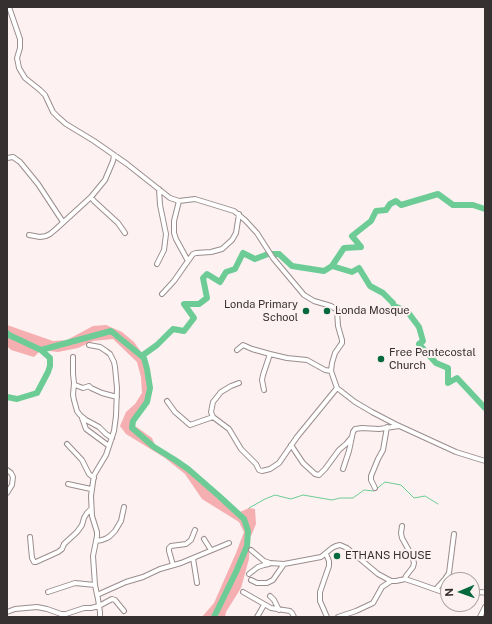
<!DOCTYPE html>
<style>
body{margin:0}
#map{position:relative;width:492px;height:624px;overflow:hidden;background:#fdf1f1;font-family:"Public Sans",sans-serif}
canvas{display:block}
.frame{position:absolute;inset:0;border:8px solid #363030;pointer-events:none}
.north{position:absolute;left:440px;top:572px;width:40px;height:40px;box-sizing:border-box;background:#fdf1f1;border:1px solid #ada4a4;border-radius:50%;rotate:268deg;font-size:11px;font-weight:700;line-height:16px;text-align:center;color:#363030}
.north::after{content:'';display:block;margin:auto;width:14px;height:18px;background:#06683d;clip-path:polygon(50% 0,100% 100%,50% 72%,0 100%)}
</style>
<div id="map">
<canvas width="492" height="624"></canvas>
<div class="frame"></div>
<div class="north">N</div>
</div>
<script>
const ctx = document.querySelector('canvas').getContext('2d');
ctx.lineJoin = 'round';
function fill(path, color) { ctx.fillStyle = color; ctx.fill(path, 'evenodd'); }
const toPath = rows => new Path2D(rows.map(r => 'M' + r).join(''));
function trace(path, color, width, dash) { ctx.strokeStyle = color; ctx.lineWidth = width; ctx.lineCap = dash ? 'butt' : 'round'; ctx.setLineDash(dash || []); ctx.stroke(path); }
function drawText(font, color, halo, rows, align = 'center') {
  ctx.font = font + ' "Public Sans",sans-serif'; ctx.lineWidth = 4; ctx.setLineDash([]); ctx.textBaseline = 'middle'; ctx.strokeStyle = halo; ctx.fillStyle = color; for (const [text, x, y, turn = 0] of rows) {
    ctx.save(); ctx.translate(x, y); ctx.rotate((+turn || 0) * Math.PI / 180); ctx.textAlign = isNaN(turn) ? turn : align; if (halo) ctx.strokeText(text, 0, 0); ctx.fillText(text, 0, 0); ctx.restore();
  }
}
const green = toPath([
 [7,325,53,341,67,340,93,326,106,325,122,332,134,342,146,359,150,375,148,399,131,423,152,438,156,448,187,468,206,486,214,490,220,499,240,512,249,508,255,509,256,524,252,534,250,537,249,559,241,588,226,612,225,617,202,617,214,603,236,553,244,532,239,522,202,499,185,474,165,458,126,434,120,426,126,412,135,404,142,393,141,377,137,362,113,339,93,341,78,348,58,352,41,350,34,357,11,350,7,346]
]);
const stream = toPath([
 [249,508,265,499,275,495,291,499,303,495,332,500,340,498,353,498,364,490,374,491,385,482,401,485,414,498,425,496,438,504]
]);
const river = toPath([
 [332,266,352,272,359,268,370,286,383,293,393,303,394,306,407,311,419,327,423,341,419,344,426,352,436,363,448,368,448,383,457,378,485,408],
 [7,333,9,335,41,350,111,331,144,358,147,369,150,388,147,402,133,421,132,428,154,447,175,460,188,469,219,496,244,519,248,531,247,546,236,572,214,617],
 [143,355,157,345,173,329,184,331,194,318,184,304,199,304,207,298,203,278,207,274,220,282,226,272,235,269,243,253,255,259,268,254,279,254,292,266,324,271,332,266,344,248,361,247,352,236,371,221,376,211,386,210,390,204,396,201,401,205,438,194,453,205,473,205,485,209],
 [7,397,17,399,37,393,48,372,50,366,50,358,41,350]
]);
const street = toPath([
 [9,7,20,39,20,48,17,58,19,68,25,78,40,90,45,95,53,112,58,117,66,124,94,141,127,164,170,198,179,201,195,199,234,211,245,220,257,233,273,258,304,295,314,301,331,306,337,310,338,326,342,340,342,343,335,353,332,363,331,371,337,388,355,402,372,412,395,424,456,452,485,461],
 [7,158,13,157,20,162,38,184,63,222],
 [91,197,94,201,118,223,125,233],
 [179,201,174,221,174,233,176,239,188,261],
 [29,235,40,237,46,236,50,234,56,229,91,197,105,180,113,161,114,155],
 [157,264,164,250,166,234,160,205,159,189],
 [162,294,174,281,188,261,193,254,196,253,211,252,222,249,232,240,236,233,239,214],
 [89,345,100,347,106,351,110,354,114,362,115,367,117,388,116,416,114,431,106,455,94,475,91,496,92,516,97,532,97,536,93,556,95,585,98,599,100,612,100,617],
 [237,350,243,345,252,349,270,354,287,358,307,360,325,370,331,371],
 [73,357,73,374,74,383,75,385,83,388,89,386,91,388,102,393,117,397],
 [74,383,73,395,74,400,77,411,80,415,86,420,99,427,106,434,112,438],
 [239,383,231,386,221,392,213,402,211,412,213,417,229,429,241,449,256,464,259,470,262,471,270,469,279,463,297,437,337,388],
 [264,390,262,380,263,375,270,354],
 [167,401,175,412,190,425,213,417],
 [82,418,86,429,109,446],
 [67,444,82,460,89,474,94,478],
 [291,445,303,463,315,474,319,475,325,469,339,450,346,444,352,437],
 [343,469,349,451,353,432,355,429,362,428,379,429,399,426],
 [7,470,11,473,13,477,12,485,7,493],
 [68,484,91,489],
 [375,488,371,480,371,476,378,459,383,450,387,427],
 [402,526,401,533,402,538,412,556,414,563,413,567,406,576,405,579],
 [30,537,32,558,34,562,36,562,58,552,62,549,64,544,77,532,82,525,84,518,87,513,91,509],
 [204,539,211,550],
 [96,541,102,540,107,538,110,536,115,531,121,521,124,507],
 [251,550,264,561,270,563,284,564],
 [326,554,329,561,329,566,320,592,320,601,327,617],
 [193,558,197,583],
 [173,565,169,551,169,548,171,546,186,544,191,540,195,530],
 [249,574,258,567,264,565,269,564],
 [251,580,257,583,267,583,273,580,275,577,284,564,321,557,332,548,336,546,340,545,347,548,378,574,391,581,396,581,405,579,417,583,448,594],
 [436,589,445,579,449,573,454,534],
 [48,592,75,583,95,585],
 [243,592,271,608,290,611,292,613,294,617],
 [472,594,482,592,485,593],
 [97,595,126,582,143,577,160,569,181,563,229,543],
 [270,596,274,600,279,610],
 [7,612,15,609,37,607,47,609,61,614,66,614,84,608,91,608,99,606,112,599,115,600,124,611],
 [257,617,264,605],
 [338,617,356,611,373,603,382,587,391,581],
 [480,617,485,607]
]);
const markers = [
 [306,311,4,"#06683d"],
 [327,311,4,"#06683d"],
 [381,359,4,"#06683d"],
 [337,556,4,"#06683d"]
];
const poiNames = [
 ["Londa Primary",298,305,"right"],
 ["School",298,318,"right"],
 ["Londa Mosque",335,311],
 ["Free Pentecostal",389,353],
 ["Church",389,366],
 ["ETHANS HOUSE",345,556]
];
fill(green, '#f5afb1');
trace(stream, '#6dcc95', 1);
trace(river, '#6dcc95', 6);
trace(street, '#9b8d8d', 6);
trace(street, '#fff', 4);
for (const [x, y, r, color] of markers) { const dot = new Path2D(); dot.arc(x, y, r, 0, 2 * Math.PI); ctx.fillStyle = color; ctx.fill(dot); trace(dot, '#fdf1f1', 1.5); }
drawText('11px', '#363030', '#fdf1f1', poiNames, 'left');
</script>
